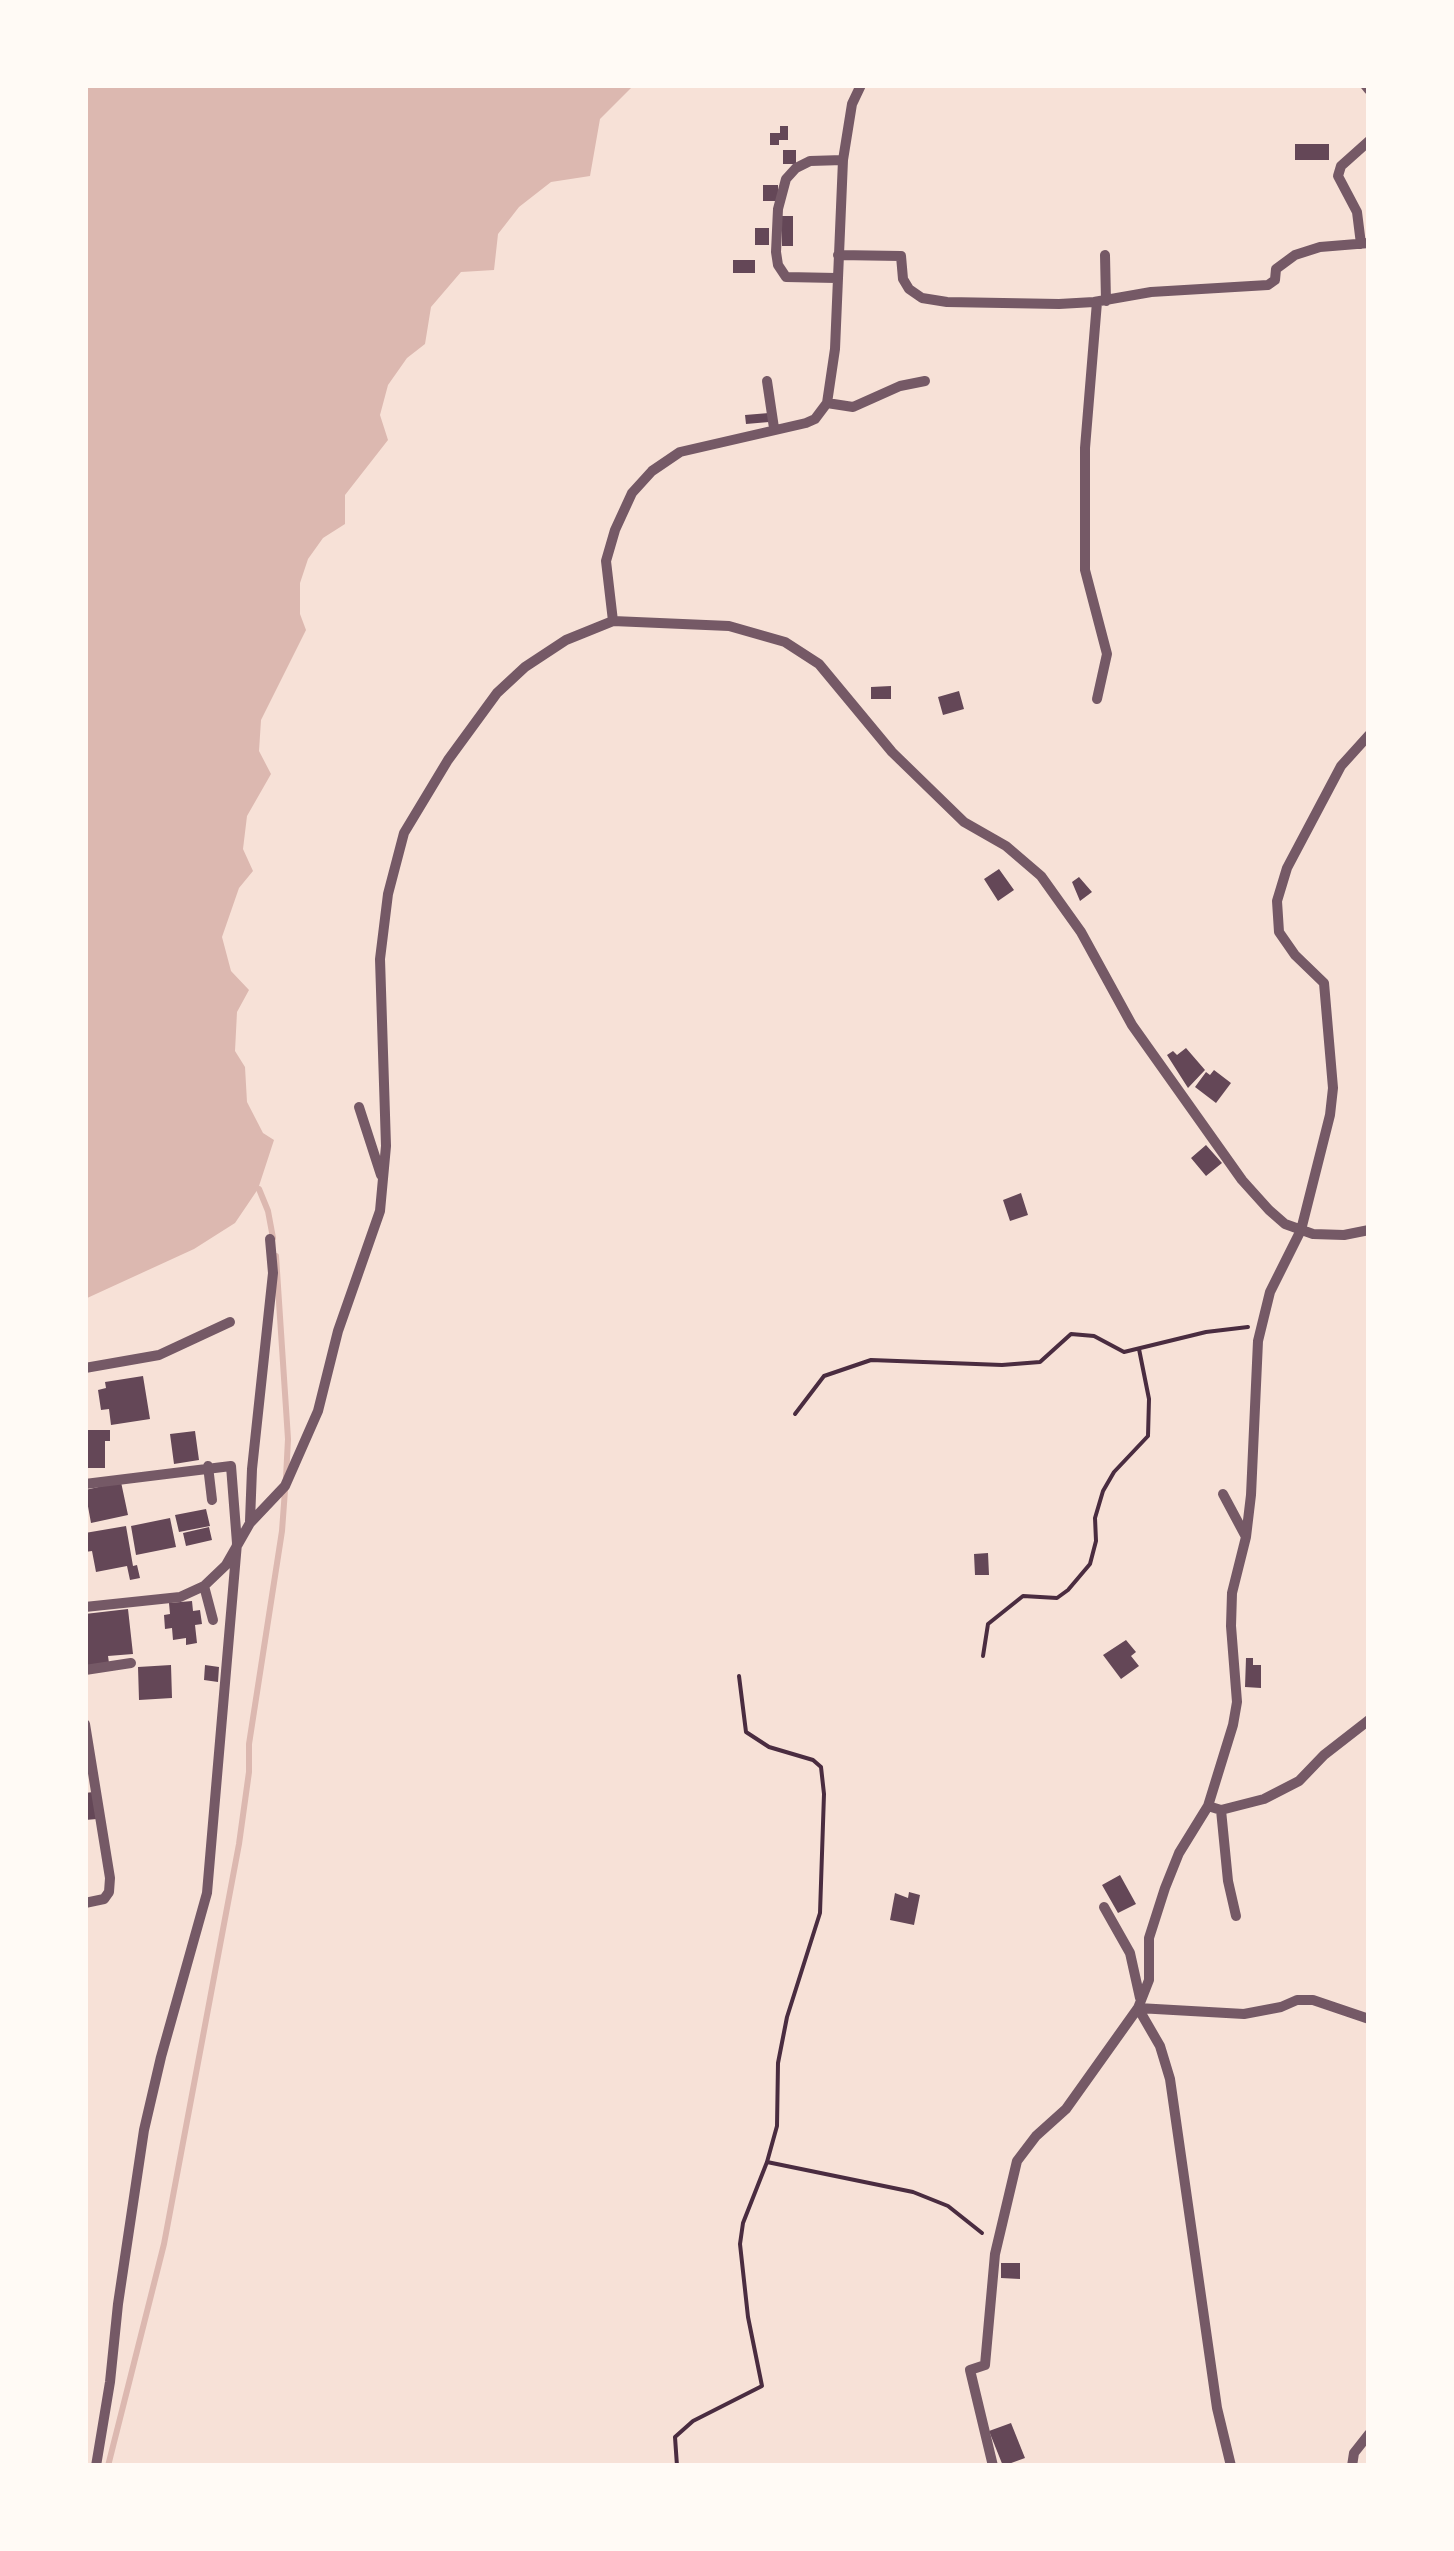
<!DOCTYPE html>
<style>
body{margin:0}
#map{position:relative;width:1454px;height:2551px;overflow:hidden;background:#f7e1d7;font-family:"Public Sans",sans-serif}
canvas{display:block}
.frame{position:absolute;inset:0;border:88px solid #fffaf5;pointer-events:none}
</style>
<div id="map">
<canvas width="1454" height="2551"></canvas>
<div class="frame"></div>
</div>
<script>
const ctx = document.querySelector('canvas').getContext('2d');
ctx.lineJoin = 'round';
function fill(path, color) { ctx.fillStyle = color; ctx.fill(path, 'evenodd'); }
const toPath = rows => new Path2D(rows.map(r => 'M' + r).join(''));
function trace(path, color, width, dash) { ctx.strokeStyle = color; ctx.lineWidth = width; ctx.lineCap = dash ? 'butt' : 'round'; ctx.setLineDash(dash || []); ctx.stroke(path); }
const water = toPath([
 [85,85,634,85,600,119,590,176,551,182,519,207,498,234,494,270,461,272,431,307,425,344,407,358,388,385,380,415,388,440,345,495,345,524,323,538,308,559,300,583,300,614,306,630,261,720,259,751,271,774,247,816,243,849,253,871,239,888,222,937,231,971,249,990,237,1012,235,1051,245,1067,247,1102,263,1133,274,1140,258,1189,235,1223,194,1249,85,1299]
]);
const stream = toPath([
 [259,1189,268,1211,273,1238],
 [276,1256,288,1439,286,1478],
 [108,2466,164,2244,239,1844,249,1772,249,1744,282,1531,285,1490]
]);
const building = toPath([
 [780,126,788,126,788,140,779,140,779,145,770,145,770,133,780,133],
 [1295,144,1329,144,1329,160,1295,160],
 [783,150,796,150,796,164,783,164],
 [763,185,778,185,778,201,763,201],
 [782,216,793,216,793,246,782,246],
 [755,228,769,228,769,245,755,245],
 [733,260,755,260,755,273,733,273],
 [769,413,769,422,746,424,745,415],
 [891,686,891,699,871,699,871,687],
 [959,691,964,709,943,715,938,697],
 [999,869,1014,890,998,901,984,879],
 [1079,877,1092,892,1080,901,1072,882],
 [1186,1048,1205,1070,1188,1088,1167,1055,1173,1051,1177,1055],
 [1214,1070,1231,1083,1216,1103,1195,1087,1206,1072,1210,1075],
 [1206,1145,1222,1163,1206,1176,1191,1158],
 [1021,1193,1028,1215,1010,1221,1003,1200],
 [143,1376,150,1419,111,1425,109,1409,101,1410,98,1390,106,1388,105,1382],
 [85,1430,110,1430,110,1441,105,1441,105,1468,85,1468],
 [195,1431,199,1460,174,1464,170,1434],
 [121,1482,128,1515,91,1523,85,1490],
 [206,1509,210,1526,179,1532,175,1515],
 [170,1518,176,1547,136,1555,131,1526],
 [126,1526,133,1566,137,1565,140,1578,130,1580,127,1566,96,1572,92,1551,85,1552,85,1533],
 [209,1527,212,1540,186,1546,183,1533],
 [988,1553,989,1575,975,1575,974,1554],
 [192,1601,193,1611,200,1610,202,1624,195,1625,197,1643,186,1645,186,1638,173,1640,172,1628,165,1629,164,1615,170,1614,169,1603],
 [128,1609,133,1654,108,1656,109,1663,85,1666,85,1614],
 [1126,1640,1136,1652,1131,1656,1139,1666,1121,1679,1103,1655],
 [1246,1658,1253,1658,1253,1665,1261,1665,1261,1688,1245,1687],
 [171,1665,172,1698,139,1700,138,1667],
 [205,1665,219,1667,218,1682,204,1680],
 [93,1792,97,1819,85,1820,85,1793],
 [1120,1875,1136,1904,1118,1913,1102,1885],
 [909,1892,920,1895,914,1925,890,1920,895,1893,908,1898],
 [1001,2263,1020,2263,1020,2279,1001,2278],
 [1011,2423,1025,2458,1003,2466,989,2431]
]);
const path = toPath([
 [795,1414,824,1376,871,1360,1002,1365,1040,1362,1071,1334,1094,1336,1124,1352,1206,1332,1248,1327],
 [983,1656,988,1624,1023,1596,1057,1598,1068,1590,1090,1564,1096,1541,1095,1518,1103,1491,1114,1472,1148,1436,1149,1399,1139,1349],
 [767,2162,913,2192,948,2206,982,2233],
 [677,2466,675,2437,693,2421,762,2386,748,2317,740,2244,743,2223,767,2162,777,2126,778,2063,787,2017,820,1913,824,1794,821,1767,813,1760,769,1747,746,1732,739,1676]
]);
const minor = toPath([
 [1365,85,1369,90],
 [1361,244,1357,212,1338,176,1341,166,1369,141],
 [838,255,901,256,903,279,909,289,922,298,947,302,1059,304,1094,302,1151,292,1268,285,1275,280,1276,269,1295,255,1320,247,1369,243],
 [1105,255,1106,301],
 [836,278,786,277,778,265,776,252,778,209,786,179,796,168,810,161,843,160],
 [1097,302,1085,448,1085,570,1107,654,1097,699],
 [767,381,774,428],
 [827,403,853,407,900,386,925,381],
 [613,621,606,561,615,530,632,493,652,471,680,452,806,423,815,419,827,403,835,349,843,160,852,104,861,85],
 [359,1107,381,1175],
 [85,1368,159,1355,230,1322],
 [208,1466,212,1500],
 [85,1484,231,1466,237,1543,207,1893,161,2057,144,2130,118,2304,110,2382,96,2466],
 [1223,1494,1246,1537],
 [250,1521,252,1469,273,1273,270,1239],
 [204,1586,213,1620],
 [85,1607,180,1597,204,1586,226,1565,250,1523,285,1486,318,1411,338,1331,380,1211,386,1146,380,959,388,894,404,833,448,760,497,693,525,667,566,640,613,621,729,626,785,642,819,664,892,752,964,822,1006,846,1041,876,1081,932,1132,1025,1242,1180,1269,1210,1285,1224,1313,1234,1344,1235,1369,1230],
 [85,1670,131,1663],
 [85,1724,110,1878,109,1892,104,1899,85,1903],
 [1208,1806,1221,1810,1264,1799,1299,1781,1324,1755,1369,1720],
 [1221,1810,1228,1881,1236,1916],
 [1104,1907,1130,1953,1140,1998],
 [1138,2008,1160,2046,1170,2079,1217,2408,1231,2466],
 [1138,2008,1244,2014,1281,2007,1297,2000,1313,2000,1369,2019],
 [993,2466,970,2370,985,2365,995,2254,1017,2161,1036,2136,1066,2109,1138,2008,1149,1980,1149,1938,1165,1888,1179,1853,1208,1806,1233,1725,1237,1702,1231,1626,1232,1593,1246,1537,1251,1495,1258,1341,1270,1292,1301,1230,1330,1115,1333,1088,1324,983,1295,955,1279,932,1277,901,1287,868,1341,766,1369,735],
 [1352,2466,1354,2453,1369,2434]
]);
fill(water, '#dcb8b0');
trace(stream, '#dcb8b0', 6);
fill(building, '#644757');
trace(path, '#4a2c40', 4);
trace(minor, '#755966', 10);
</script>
